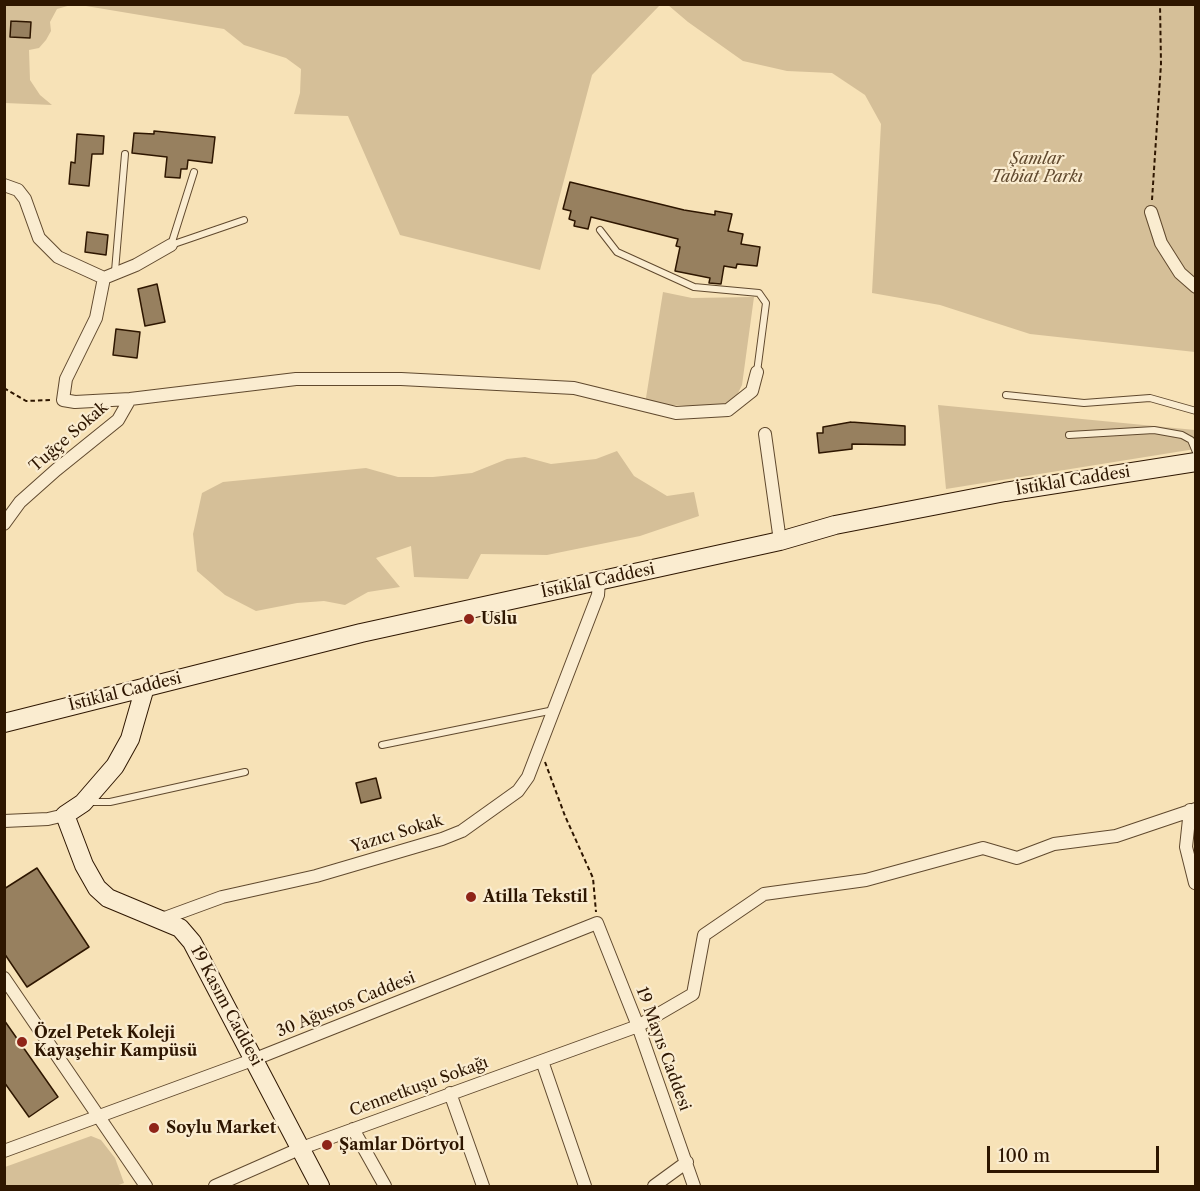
<!DOCTYPE html>
<meta charset="utf-8">
<style>
body{margin:0}
#map{position:relative;width:1200px;height:1191px;overflow:hidden;background:#f7e2b7;font-family:"Libre Caslon Text",serif}
canvas{display:block}
.frame{position:absolute;inset:0;border:6px solid #2e1600;pointer-events:none}
.scale{position:absolute;left:987px;top:1146px;width:172px;height:27px;box-sizing:border-box;border:3px solid #2e1600;border-top:0;padding-left:8px;font-size:18px;line-height:21px;white-space:nowrap;color:#2e1600;-webkit-text-stroke:4px #faecd0;paint-order:stroke}
</style>
<div id="map">
<canvas width="1200" height="1191"></canvas>
<div class="frame"></div>
<div class="scale">100 m</div>
</div>
<script>
const ctx = document.querySelector('canvas').getContext('2d');
ctx.lineJoin = 'round';
function fill(path, color) { ctx.fillStyle = color; ctx.fill(path, 'evenodd'); }
const toPath = rows => new Path2D(rows.map(r => 'M' + r).join(''));
function trace(path, color, width, dash) { ctx.strokeStyle = color; ctx.lineWidth = width; ctx.lineCap = dash ? 'butt' : 'round'; ctx.setLineDash(dash || []); ctx.stroke(path); }
function drawText(font, color, halo, rows, align = 'center') {
  ctx.font = font + ' "Libre Caslon Text",serif'; ctx.lineWidth = 4.5; ctx.setLineDash([]); ctx.textBaseline = 'middle'; ctx.strokeStyle = halo; ctx.fillStyle = color; for (const [text, x, y, turn = 0] of rows) {
    ctx.save(); ctx.translate(x, y); ctx.rotate((+turn || 0) * Math.PI / 180); ctx.textAlign = isNaN(turn) ? turn : align; if (halo) ctx.strokeText(text, 0, 0); ctx.fillText(text, 0, 0); ctx.restore();
  }
}
const green = toPath([
 [5,5,71,5,57,9,50,22,51,31,46,40,39,48,29,50,30,80,40,95,52,105,5,103],
 [80,5,660,5,592,75,540,270,400,235,348,116,294,114,300,93,301,69,286,58,244,45,224,29],
 [668,5,1195,5,1195,352,1030,334,940,305,872,293,881,124,865,95,832,73,787,71,743,61,688,22],
 [663,292,692,298,754,297,742,385,735,399,722,407,645,404],
 [938,405,1195,430,1195,449,946,489],
 [617,451,634,476,667,496,694,492,699,516,640,536,547,555,481,554,468,579,414,577,411,546,376,558,400,587,368,592,345,605,324,601,297,603,256,611,225,595,197,571,193,534,202,493,223,482,366,468,398,477,433,477,472,473,507,459,525,457,551,464,596,459],
 [91,1136,101,1140,115,1158,124,1183,116,1186,5,1186,5,1167]
]);
const building = toPath([
 [11,21,31,22,30,38,10,37,11,21],
 [154,131,215,137,212,163,188,160,187,169,181,169,180,178,165,177,167,157,132,153,134,133,154,134,154,131],
 [77,134,104,136,103,154,92,154,89,186,69,184,71,162,75,163,77,134],
 [570,182,684,210,715,215,715,211,732,214,728,231,743,234,741,244,760,247,757,266,737,264,736,268,724,266,721,284,709,283,710,278,675,271,680,247,676,246,678,239,591,217,588,229,574,226,575,221,569,219,571,211,563,209,570,182],
 [87,232,108,235,106,255,85,252,87,232],
 [157,284,165,322,145,326,138,289,157,284],
 [116,329,140,332,137,358,113,355,116,329],
 [851,422,905,426,905,445,852,444,852,449,819,453,817,433,823,433,823,427,851,422],
 [376,778,381,798,361,803,356,783,376,778],
 [37,868,89,947,27,987,4,953,4,889,37,868],
 [4,1020,58,1097,29,1117,4,1082,4,1020]
]);
const path = toPath([
 [1152,200,1161,64,1160,4],
 [4,388,26,401,51,400],
 [545,762,565,816,593,878,596,912]
]);
const lane = toPath([
 [600,230,617,252,694,287,759,293,766,303,757,372],
 [171,245,244,220],
 [171,245,194,172],
 [115,271,125,154],
 [1006,395,1084,403,1150,398,1196,411],
 [1069,435,1154,430,1182,435,1191,440,1196,452],
 [382,745,554,710],
 [88,802,110,802,245,772]
]);
const street = toPath([
 [4,185,18,190,25,199,39,238,58,257,104,278,136,265,171,245],
 [1151,212,1161,243,1180,273,1196,287],
 [104,278,96,318,66,379,63,400,75,402,130,399,296,379,401,379,574,388,676,413,728,410,752,391,757,372],
 [765,434,780,541],
 [4,524,20,502,56,470,118,420,130,399],
 [1190,810,1186,847,1195,883],
 [4,821,48,819,65,815],
 [162,919,222,897,316,876,442,839,462,831,518,791,528,777,598,595,599,581],
 [4,978,146,1186],
 [542,1061,585,1186],
 [450,1093,483,1186],
 [353,1129,385,1186],
 [4,1151,255,1059,597,923,638,1026,694,1186],
 [215,1186,299,1149,638,1026,693,994,704,935,764,894,866,880,983,848,1017,858,1054,844,1116,836,1196,809],
 [654,1186,687,1162]
]);
const secondary = toPath([
 [145,687,130,739,115,766,83,803,65,815,84,865,97,888,108,898,180,928,192,942,320,1186],
 [4,723,361,633,780,541,835,525,1005,492,1196,462]
]);
const markers = [
 [469,619,6,"#8f2418"],
 [471,897,6,"#8f2418"],
 [22,1042,6,"#8f2418"],
 [154,1128,6,"#8f2418"],
 [327,1145,6,"#8f2418"]
];
const parkNames = [
 ["Şamlar",1037,159],
 ["Tabiat Parkı",1037,177]
];
const streetNames = [
 ["Tuğçe Sokak",69,437,-41],
 ["İstiklal Caddesi",1073,481,-9],
 ["İstiklal Caddesi",598,581,-12],
 ["İstiklal Caddesi",125,692,-14],
 ["Yazıcı Sokak",397,834,-17],
 ["30 Ağustos Caddesi",346,1005,-22],
 ["19 Kasım Caddesi",226,1006,62],
 ["19 Mayıs Caddesi",663,1049,70],
 ["Cennetkuşu Sokağı",419,1087,-20]
];
const poiNames = [
 ["Uslu",481,619],
 ["Atilla Tekstil",483,897],
 ["Özel Petek Koleji",34,1033],
 ["Kayaşehir Kampüsü",34,1051],
 ["Soylu Market",166,1128],
 ["Şamlar Dörtyol",339,1145]
];
fill(green, '#d5bf98');
fill(building, '#97805f');
trace(building, '#2e1600', 1.5);
trace(lane, '#60492e', 8);
trace(street, '#60492e', 14);
trace(secondary, '#2e1600', 20);
trace(path, '#2e1600', 2, [4.5, 3]);
trace(lane, '#faecd0', 6);
trace(street, '#faecd0', 12);
trace(secondary, '#faecd0', 18);
for (const [x, y, r, color] of markers) { const dot = new Path2D(); dot.arc(x, y, r, 0, 2 * Math.PI); ctx.fillStyle = color; ctx.fill(dot); trace(dot, '#faecd0', 2); }
drawText('italic 16px', '#60492e', '#faecd0', parkNames);
drawText('16px', '#2e1600', '#faecd0', streetNames);
drawText('bold 16px', '#2e1600', '#faecd0', poiNames, 'left');
</script>
